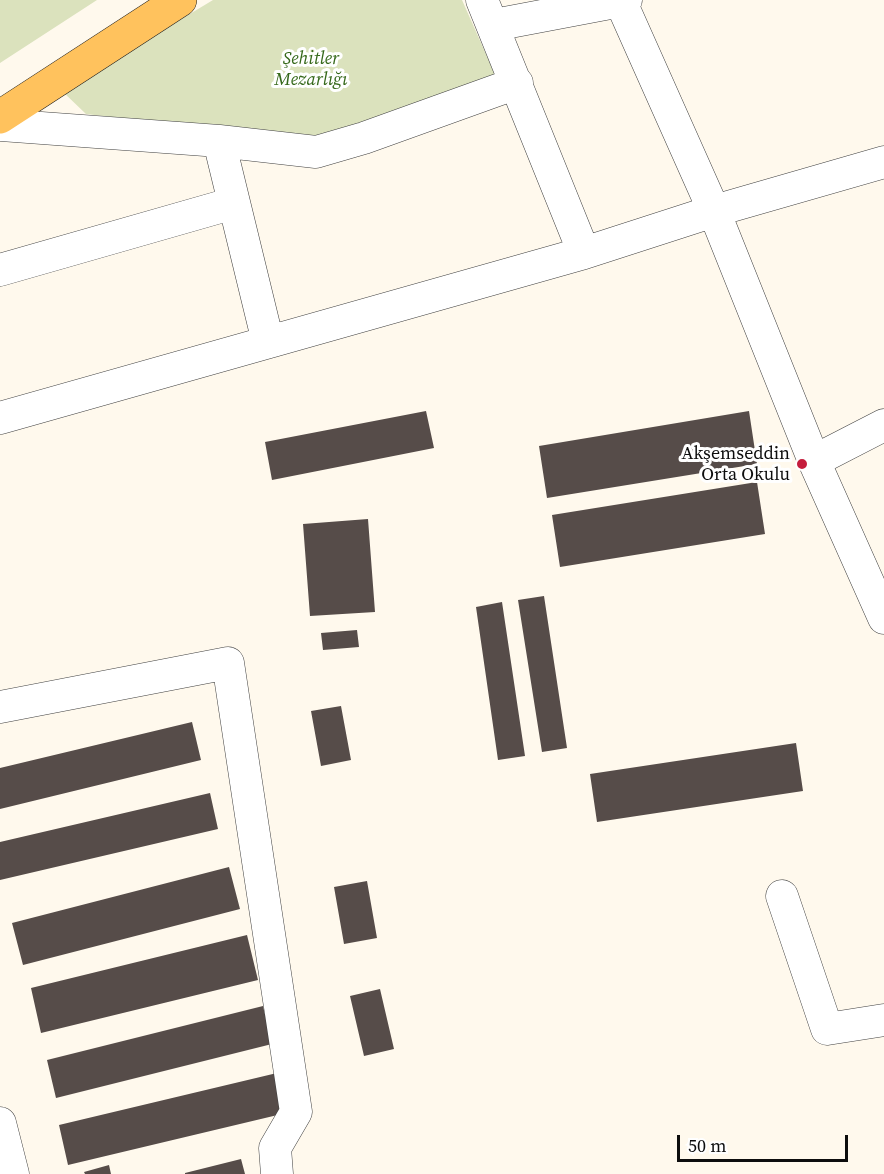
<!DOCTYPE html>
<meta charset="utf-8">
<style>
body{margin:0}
#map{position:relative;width:884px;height:1174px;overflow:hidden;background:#fff9ed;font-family:"Source Serif 4",serif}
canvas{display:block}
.scale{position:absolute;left:677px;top:1135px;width:171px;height:27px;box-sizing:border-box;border:3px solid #0d0d0d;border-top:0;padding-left:8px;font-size:18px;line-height:21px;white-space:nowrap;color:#0d0d0d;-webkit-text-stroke:4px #fff;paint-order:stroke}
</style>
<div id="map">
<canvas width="884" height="1174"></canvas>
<div class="scale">50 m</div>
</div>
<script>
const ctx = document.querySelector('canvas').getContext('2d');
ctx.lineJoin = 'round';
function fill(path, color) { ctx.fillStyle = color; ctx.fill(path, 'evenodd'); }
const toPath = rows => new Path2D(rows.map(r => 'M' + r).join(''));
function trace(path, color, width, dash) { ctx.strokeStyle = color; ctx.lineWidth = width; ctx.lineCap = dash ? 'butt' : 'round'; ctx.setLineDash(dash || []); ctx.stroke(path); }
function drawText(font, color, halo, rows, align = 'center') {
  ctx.font = font + ' "Source Serif 4",serif'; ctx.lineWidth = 6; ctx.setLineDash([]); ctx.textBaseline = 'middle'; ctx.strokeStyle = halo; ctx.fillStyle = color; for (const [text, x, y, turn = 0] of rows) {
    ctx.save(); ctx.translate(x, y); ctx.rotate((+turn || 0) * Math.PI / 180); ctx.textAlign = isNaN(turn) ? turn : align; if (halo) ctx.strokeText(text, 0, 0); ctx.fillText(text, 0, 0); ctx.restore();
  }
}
const cemetery = toPath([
 [0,0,97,0,0,63],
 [213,0,462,0,497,79,319,141,86,114,62,91]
]);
const building = toPath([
 [426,411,434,448,272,480,265,442],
 [749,411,757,464,547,498,539,446],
 [757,482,765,534,560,567,552,515],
 [368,519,375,612,310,616,303,524],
 [544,596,567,748,542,752,518,600],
 [502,602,525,756,498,760,476,607],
 [357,630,359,647,323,650,321,633],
 [341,706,351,760,321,766,311,711],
 [192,722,201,760,0,809,0,768],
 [796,743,803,791,597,822,590,774],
 [210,793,218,829,0,880,0,842],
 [229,867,240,909,23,965,12,923],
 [367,881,377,938,344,944,334,887],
 [247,935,258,980,41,1033,31,988],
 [380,989,394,1049,364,1056,350,996],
 [263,1006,272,1044,56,1098,47,1060],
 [277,1073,286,1113,68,1165,59,1125],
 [241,1159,245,1174,185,1174,185,1173],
 [109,1165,111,1174,85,1174,84,1172]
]);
const minor = toPath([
 [482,0,584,253],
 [620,0,714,211,814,461,884,618],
 [494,25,626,0],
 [0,125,219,141,316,152,364,138,517,83],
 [219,141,268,342],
 [0,270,234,203],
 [0,418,584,253,714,211,884,162],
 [814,461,884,425],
 [0,707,228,663,296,1112,275,1148,277,1174],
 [782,896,827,1029,884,1020],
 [0,1123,13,1174]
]);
const major = toPath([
 [0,117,180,0]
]);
const markers = [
 [802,464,6,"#c51d3c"]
];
const parkNames = [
 ["Şehitler",311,59],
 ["Mezarlığı",311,80]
];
const poiNames = [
 ["Akşemseddin",790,454],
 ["Orta Okulu",790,475]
];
fill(cemetery, '#dbe2bd');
fill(building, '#564c49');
trace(minor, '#404040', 33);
trace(major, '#1e1e1e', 34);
trace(minor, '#fff', 32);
trace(major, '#ffc25d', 33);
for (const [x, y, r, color] of markers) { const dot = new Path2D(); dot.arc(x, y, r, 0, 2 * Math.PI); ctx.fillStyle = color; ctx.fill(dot); trace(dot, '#fff', 2); }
drawText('italic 18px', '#35681a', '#fff', parkNames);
drawText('18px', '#0d0d0d', '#fff', poiNames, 'right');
</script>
